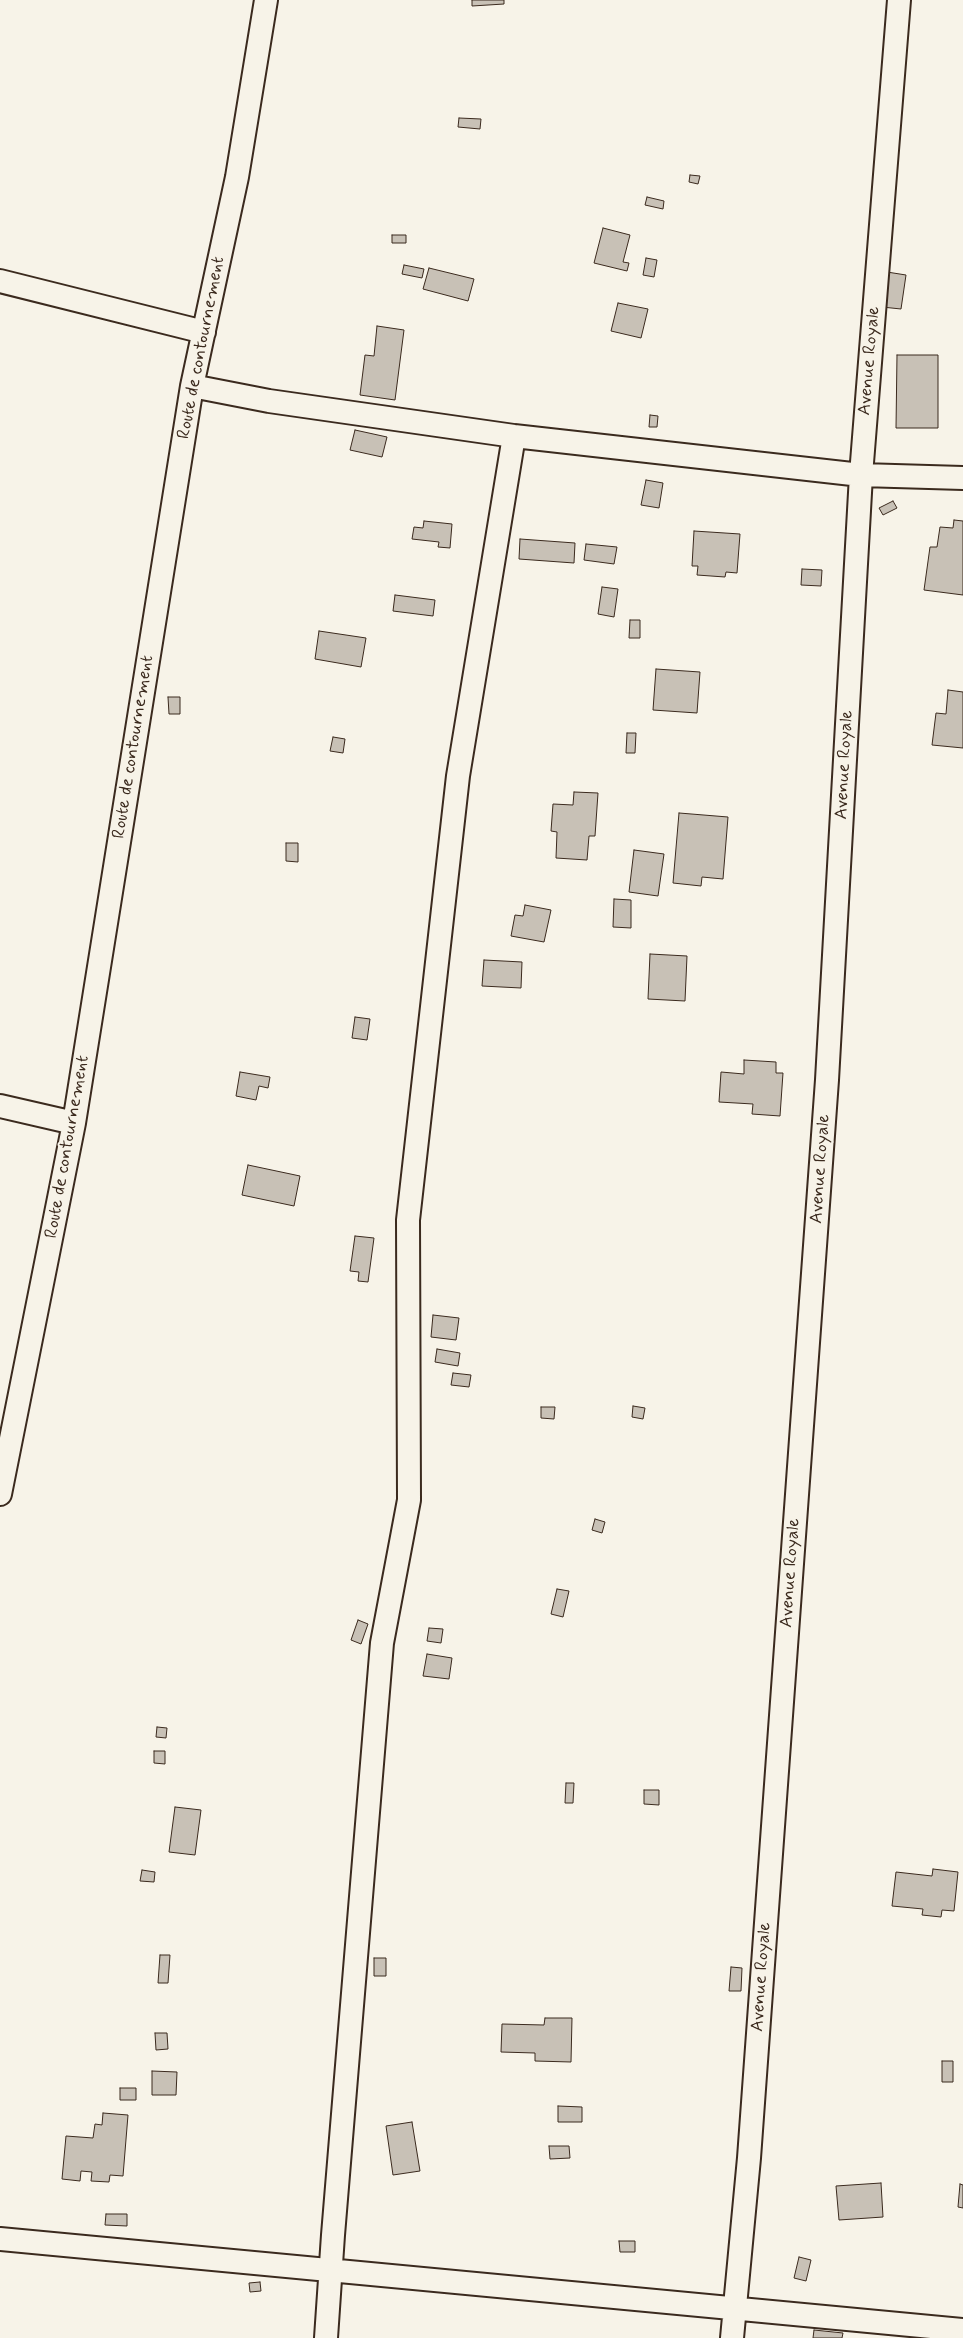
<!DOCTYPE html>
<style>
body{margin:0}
canvas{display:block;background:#f7f3e8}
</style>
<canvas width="963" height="2338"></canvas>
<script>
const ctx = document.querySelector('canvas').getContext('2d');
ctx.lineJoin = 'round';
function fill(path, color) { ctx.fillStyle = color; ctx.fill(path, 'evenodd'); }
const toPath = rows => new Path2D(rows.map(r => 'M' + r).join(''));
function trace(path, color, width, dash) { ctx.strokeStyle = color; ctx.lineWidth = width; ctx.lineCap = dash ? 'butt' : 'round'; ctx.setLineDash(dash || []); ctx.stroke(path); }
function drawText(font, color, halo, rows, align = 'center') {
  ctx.font = font + ' Mynerve,sans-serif'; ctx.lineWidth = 4; ctx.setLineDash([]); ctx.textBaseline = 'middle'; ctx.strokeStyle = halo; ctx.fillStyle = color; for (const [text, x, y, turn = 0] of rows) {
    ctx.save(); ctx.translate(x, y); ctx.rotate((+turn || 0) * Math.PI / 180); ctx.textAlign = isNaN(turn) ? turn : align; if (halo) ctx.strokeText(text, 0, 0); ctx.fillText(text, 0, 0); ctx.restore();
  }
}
const building = toPath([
 [472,0,504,0,504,4,472,6,472,0],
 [459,118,481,119,480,129,458,127,459,118],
 [690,175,700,176,698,184,689,182,690,175],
 [647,197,664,201,663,209,645,205,647,197],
 [603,228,630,235,623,262,629,263,627,271,594,263,603,228],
 [392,235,406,235,406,243,392,243,392,235],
 [646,258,657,260,654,277,643,275,646,258],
 [404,265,424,269,422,278,402,274,404,265],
 [429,268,474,279,468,301,423,289,429,268],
 [887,272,906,275,901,309,882,307,887,272],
 [618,303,648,309,641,338,611,331,618,303],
 [377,326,404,330,395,400,360,395,365,355,374,356,377,326],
 [897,355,938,355,938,428,896,428,897,355],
 [650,415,658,416,657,427,649,427,650,415],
 [355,430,387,437,382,457,350,450,355,430],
 [646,480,663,483,659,508,641,505,646,480],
 [893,501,897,508,883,515,879,508,893,501],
 [954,520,963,521,963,595,924,590,930,547,937,547,940,527,953,528,954,520],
 [424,521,452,524,450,548,438,547,439,542,412,539,414,527,423,528,424,521],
 [694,531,740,534,737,573,726,572,725,577,697,575,698,566,692,566,694,531],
 [520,539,575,543,574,563,519,559,520,539],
 [586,544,617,547,614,564,584,560,586,544],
 [802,569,822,570,821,586,801,585,802,569],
 [602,587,618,589,614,617,598,614,602,587],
 [395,595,435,600,433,616,393,611,395,595],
 [630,620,640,620,640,638,629,638,630,620],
 [319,631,366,638,361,667,315,659,319,631],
 [656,669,700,672,697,713,653,710,656,669],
 [948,690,963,692,963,748,932,745,936,713,946,714,948,690],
 [168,697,180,697,180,714,169,714,168,697],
 [627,733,636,733,635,753,626,753,627,733],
 [333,737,345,739,343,753,330,751,333,737],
 [574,792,598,793,595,836,589,836,587,860,556,858,557,832,551,831,553,804,573,805,574,792],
 [679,813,728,817,723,879,702,877,701,886,673,883,679,813],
 [286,843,298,843,298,862,286,861,286,843],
 [634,850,664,854,658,896,629,892,634,850],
 [614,899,631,900,631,928,613,927,614,899],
 [525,905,551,910,544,942,511,936,515,915,523,916,525,905],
 [650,954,687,956,685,1001,648,999,650,954],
 [484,960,522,962,521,988,482,986,484,960],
 [355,1017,370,1019,367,1040,352,1038,355,1017],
 [744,1060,776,1062,776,1073,783,1073,780,1116,752,1114,753,1104,719,1102,721,1072,744,1074,744,1060],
 [240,1072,270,1077,268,1088,259,1086,256,1100,236,1096,240,1072],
 [248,1165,300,1176,294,1206,242,1195,248,1165],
 [355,1236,374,1238,368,1282,358,1281,359,1272,350,1271,355,1236],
 [433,1315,459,1318,456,1340,431,1337,433,1315],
 [437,1349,460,1353,458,1366,435,1362,437,1349],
 [453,1373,471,1375,469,1387,451,1385,453,1373],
 [633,1406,645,1408,643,1419,632,1417,633,1406],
 [541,1407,555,1407,554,1419,541,1418,541,1407],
 [595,1519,605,1522,602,1533,592,1530,595,1519],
 [557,1589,569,1591,563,1617,551,1614,557,1589],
 [358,1620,368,1624,361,1644,351,1640,358,1620],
 [429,1628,443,1629,441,1643,427,1641,429,1628],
 [427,1654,452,1658,449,1679,423,1676,427,1654],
 [157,1727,167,1728,166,1738,156,1737,157,1727],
 [154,1751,165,1751,165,1764,154,1763,154,1751],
 [566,1783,574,1783,573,1803,565,1803,566,1783],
 [644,1790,659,1790,659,1805,644,1804,644,1790],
 [175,1807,201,1810,195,1855,169,1852,175,1807],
 [933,1869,958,1872,954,1911,942,1910,941,1917,922,1915,923,1909,892,1906,896,1872,932,1876,933,1869],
 [142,1870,155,1872,154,1882,140,1881,142,1870],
 [160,1955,170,1955,168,1983,158,1983,160,1955],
 [374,1958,386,1958,386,1976,374,1976,374,1958],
 [731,1967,742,1968,741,1991,729,1991,731,1967],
 [545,2018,572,2018,571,2062,535,2061,535,2053,501,2052,502,2024,544,2025,545,2018],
 [155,2033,167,2033,168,2049,156,2050,155,2033],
 [942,2061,953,2061,953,2082,942,2082,942,2061],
 [152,2071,177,2072,176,2095,152,2095,152,2071],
 [120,2088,136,2088,136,2100,120,2100,120,2088],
 [558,2106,582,2107,582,2122,558,2122,558,2106],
 [103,2113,128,2115,123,2176,110,2175,109,2182,91,2181,92,2172,81,2171,80,2181,62,2179,66,2136,93,2138,95,2124,102,2125,103,2113],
 [412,2122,420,2171,393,2175,386,2126,412,2122],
 [549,2146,569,2146,570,2158,550,2159,549,2146],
 [881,2183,883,2217,839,2220,836,2186,881,2183],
 [960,2184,963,2185,963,2208,958,2207,960,2184],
 [106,2214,127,2214,127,2226,105,2225,106,2214],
 [619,2241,635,2241,635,2252,620,2252,619,2241],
 [799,2257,811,2260,806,2281,794,2278,799,2257],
 [260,2282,261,2291,250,2292,249,2283,260,2282],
 [814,2330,843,2333,842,2338,813,2338,814,2330]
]);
const minor = toPath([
 [0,281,204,332],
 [192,386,269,401,514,436,861,475,963,478],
 [0,1106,74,1123],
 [0,1494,74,1123,192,386,237,177,266,0],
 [0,2239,963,2330],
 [326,2338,333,2235,382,1643,409,1500,408,1220,458,776,514,436],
 [732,2338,749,2158,827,1080,861,475,899,0]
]);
const streetNames = [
 ["Route de contournement",202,348,-79],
 ["Avenue Royale",870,361,-85],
 ["Route de contournement",134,747,-81],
 ["Avenue Royale",845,765,-87],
 ["Route de contournement",68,1147,-80],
 ["Avenue Royale",821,1169,-86],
 ["Avenue Royale",791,1573,-86],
 ["Avenue Royale",762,1977,-86]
];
fill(building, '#c8c1b6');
trace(building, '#3b2a1e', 1);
trace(minor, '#3b2a1e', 26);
trace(minor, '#f7f3e8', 22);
drawText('18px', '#3b2a1e', '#f7f3e8', streetNames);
</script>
